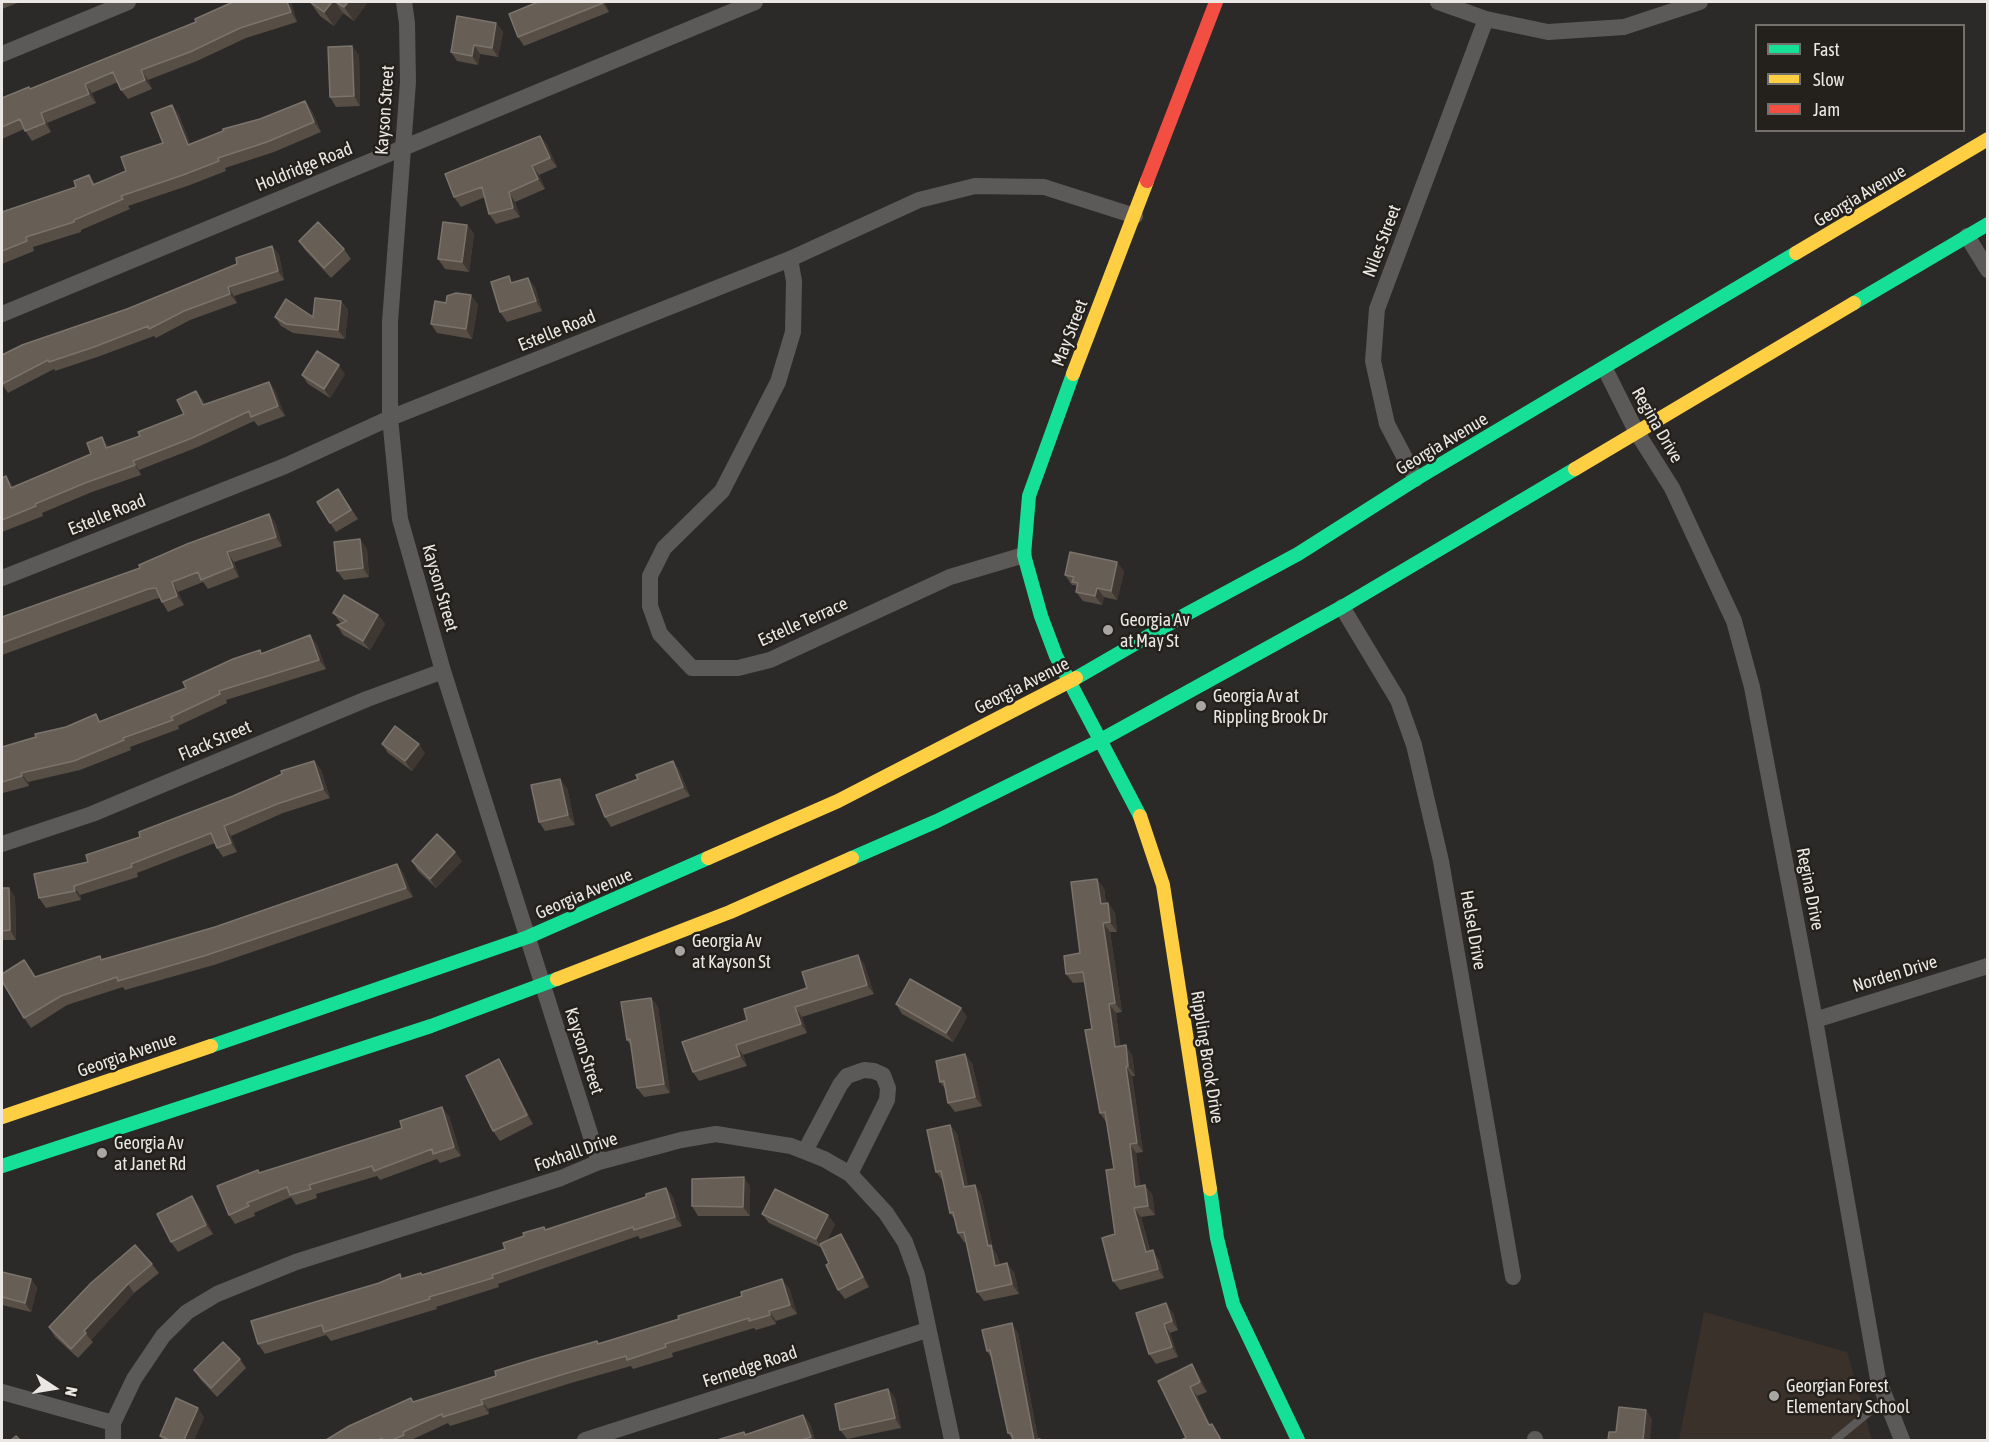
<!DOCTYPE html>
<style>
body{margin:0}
#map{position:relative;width:1989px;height:1442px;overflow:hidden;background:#2c2a28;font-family:"Asap Condensed",sans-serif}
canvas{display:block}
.frame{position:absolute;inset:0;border:3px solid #eae7e4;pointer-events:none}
.legend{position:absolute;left:1755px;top:24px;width:210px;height:108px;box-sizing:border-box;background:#24201c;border:2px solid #73706c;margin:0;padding:8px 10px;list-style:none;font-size:18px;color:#eae7e4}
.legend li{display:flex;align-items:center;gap:12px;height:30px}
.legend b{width:30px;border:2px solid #73706c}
.north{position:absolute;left:24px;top:1358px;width:60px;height:60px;-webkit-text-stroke:4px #24201c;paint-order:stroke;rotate:102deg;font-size:16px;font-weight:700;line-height:24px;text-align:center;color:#eae7e4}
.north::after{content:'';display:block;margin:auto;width:21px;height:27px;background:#eae7e4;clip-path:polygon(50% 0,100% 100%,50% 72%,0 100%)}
</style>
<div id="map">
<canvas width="1989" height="1442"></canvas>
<div class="frame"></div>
<ul class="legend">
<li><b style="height:8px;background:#16e098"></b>Fast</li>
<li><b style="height:8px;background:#ffcf43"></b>Slow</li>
<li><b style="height:8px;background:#f24e42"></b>Jam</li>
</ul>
<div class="north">N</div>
</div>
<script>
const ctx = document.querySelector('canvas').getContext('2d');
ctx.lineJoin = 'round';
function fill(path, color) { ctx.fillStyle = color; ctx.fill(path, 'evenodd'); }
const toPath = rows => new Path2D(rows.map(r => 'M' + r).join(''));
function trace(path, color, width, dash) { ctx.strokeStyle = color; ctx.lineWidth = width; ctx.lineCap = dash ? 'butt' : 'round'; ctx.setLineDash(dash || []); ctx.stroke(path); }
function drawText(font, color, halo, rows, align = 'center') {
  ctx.font = font + ' "Asap Condensed",sans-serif'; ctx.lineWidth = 5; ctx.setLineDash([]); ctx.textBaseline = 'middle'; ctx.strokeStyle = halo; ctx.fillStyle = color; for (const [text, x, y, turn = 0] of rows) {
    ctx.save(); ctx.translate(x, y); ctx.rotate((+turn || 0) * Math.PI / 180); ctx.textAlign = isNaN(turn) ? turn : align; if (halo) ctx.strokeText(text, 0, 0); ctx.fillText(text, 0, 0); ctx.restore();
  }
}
const built = toPath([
 [1704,1312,1847,1352,1872,1440,1679,1440]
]);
const lane = toPath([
 [1835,1440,1885,1399]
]);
const street = toPath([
 [404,2,407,23,408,82,390,322,390,418,400,519,443,671,599,1162],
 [1438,2,1486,19,1548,32,1624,27,1700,2],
 [2,54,128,2],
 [1967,236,1988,270],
 [790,259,794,281,793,332,778,382,722,491,664,548,650,576,650,606,660,634,692,668,738,668,770,660,950,577,1024,555],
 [2,314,755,2],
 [1605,369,1636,431,1672,488,1734,621,1752,687,1815,1020,1878,1379,1902,1440],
 [1416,479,1387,424,1373,361,1377,309,1486,19],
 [2,578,285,466,390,418,790,259,919,200,975,186,1044,187,1135,216],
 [1342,607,1398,700,1414,745,1441,861,1513,1277],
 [2,844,92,814,367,699,443,671],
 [1815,1020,1988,966],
 [805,1151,840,1085,847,1076,864,1070,874,1071,883,1075,888,1088,887,1100,850,1174],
 [2,1392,113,1423],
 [113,1440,113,1423,134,1379,163,1336,187,1312,217,1294,296,1262,561,1178,599,1162,681,1140,716,1134,791,1146,824,1159,850,1174,886,1213,905,1242,917,1275,952,1440],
 [585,1440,927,1330],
 [1535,1440,1535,1439]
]);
const fast = toPath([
 [1854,303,1988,224],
 [1073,374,1029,496,1024,555,1041,616,1056,656,1140,816],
 [1076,678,1183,616,1298,554,1416,479,1796,253],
 [852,858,937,821,1099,741,1342,607,1575,469],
 [211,1046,528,937,708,858],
 [2,1166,431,1026,557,979],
 [1210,1189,1217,1238,1233,1304,1298,1440]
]);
const slow = toPath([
 [1796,253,1988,139],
 [1073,374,1147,181],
 [1575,469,1854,303],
 [1140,816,1163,885,1210,1189],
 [708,858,838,801,1076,678],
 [557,979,730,912,852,858],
 [2,1117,211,1046]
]);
const jam = toPath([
 [1147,181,1216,2]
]);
const wall = toPath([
 [2,2,20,2,2,9],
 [233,2,291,2,297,22,246,38,197,61,148,80,152,89,128,99,121,90,118,82,92,93,96,103,47,123,51,132,32,141,24,129,2,139,2,98,31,89,196,22],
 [310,2,366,2,367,3,354,21,343,13,334,26,320,16],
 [605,2,609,12,524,46,518,37],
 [496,23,503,32,498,57,480,54,478,65,457,61,451,52],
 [359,55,360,106,336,107,330,97],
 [172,105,179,115,190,144,312,111,321,132,274,152,225,168,226,171,190,185,128,206,130,209,81,230,81,232,33,247,34,251,2,264,2,212,76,187,89,175,95,184,126,171,163,143],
 [540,136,547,145,557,167,539,175,545,189,515,202,520,217,496,224,489,214,485,197,461,207,454,197],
 [467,225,474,234,469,272,445,269,438,259],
 [299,241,344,249,351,259,331,278,305,250],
 [272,246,279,255,284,280,234,296,237,303,190,320,156,338,154,336,100,356,55,371,54,369,8,393,2,384,127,309,237,264],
 [514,282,535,287,542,311,507,322,500,312],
 [341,301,348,310,345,339,293,333,281,326,275,317,313,317],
 [446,303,478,304,472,339,437,333,431,324],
 [345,374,330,398,308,384,302,375],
 [269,382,275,391,285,416,258,426,254,421,198,447,139,470,141,475,92,492,42,513,43,516,2,532,2,478,13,487,109,447,140,436,184,414,203,400,205,405],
 [338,489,358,519,336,532,330,523],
 [269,514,276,524,282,546,234,562,239,577,208,589,203,582,178,592,184,605,168,612,162,602,160,598,155,599,2,655,2,617,140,568],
 [367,549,369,577,344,580,337,571],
 [1117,562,1124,572,1117,600,1104,597,1102,605,1083,601,1076,592,1077,588,1075,585,1072,585,1065,575],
 [333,613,378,615,385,624,370,650,343,635,337,625,342,624,340,622],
 [310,635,317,645,326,669,226,700,227,703,178,726,179,729,130,747,131,750,80,770,28,782,29,786,3,793,2,791,2,747,66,727,96,714,100,721,186,688,260,650,262,653],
 [382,744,425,753,412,771,388,753],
 [314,761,321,770,330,798,283,813,231,836,237,852,223,857,217,848,215,843,137,873,138,877,80,895,81,900,46,908,39,898,88,862,140,837],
 [673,761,679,770,690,796,611,827,605,817,638,779],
 [567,788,575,825,545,831,539,822],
 [412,861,462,861,436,888,418,871],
 [397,864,403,873,413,897,214,965,125,990,123,987,67,1005,31,1028,24,1018,31,969,35,977,102,959,215,927],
 [2,888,15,897,16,940,2,940],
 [1104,888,1106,904,1108,903,1115,913,1117,932,1110,932,1122,1012,1116,1013,1120,1046,1132,1055,1135,1076,1132,1076,1143,1152,1136,1153,1140,1186,1152,1194,1155,1215,1141,1217,1150,1251,1159,1260,1164,1278,1120,1290,1113,1281,1115,1234,1114,1169,1106,1122,1100,1113,1092,1029,1085,982,1073,983,1066,974,1080,953],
 [864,964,874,994,802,1017,807,1033,743,1055,747,1066,699,1081,693,1072,747,1020,807,988],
 [651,998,658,1007,670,1093,644,1097,637,1088,631,1046,627,1040],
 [896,1004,967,1017,953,1042,902,1014],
 [499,1059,505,1069,533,1124,500,1141,493,1131],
 [972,1063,982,1106,955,1112,948,1103,946,1090,940,1082],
 [449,1116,461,1156,440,1163,437,1159,380,1180,377,1176,316,1194,317,1198,296,1205,291,1197,254,1213,255,1216,235,1224,229,1215,258,1170,260,1173],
 [950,1125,957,1134,968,1186,975,1185,981,1194,993,1249,997,1255,1000,1265,1014,1272,1019,1294,984,1301,977,1292,966,1242,964,1242,958,1233,955,1220,950,1213,943,1181,936,1172],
 [750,1186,750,1216,698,1216,692,1206],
 [666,1188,673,1197,682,1226,640,1239,638,1236,498,1284,499,1287,436,1307,437,1309,331,1341,326,1335,265,1354,258,1344,403,1278,421,1273,423,1275,505,1249,546,1230,646,1197],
 [192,1196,198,1205,213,1234,178,1252,171,1242],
 [762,1214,835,1224,826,1242,847,1243,869,1287,845,1299,838,1290,829,1263,822,1248,769,1223],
 [152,1264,159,1273,134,1293,91,1340,93,1342,78,1358,55,1337,49,1327],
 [2,1272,31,1279,37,1288,31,1312,2,1305],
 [789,1288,797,1314,776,1321,776,1324,756,1330,754,1328,672,1353,673,1357,633,1369,631,1366,571,1383,488,1409,489,1414,450,1426,448,1423,411,1440,326,1440,414,1402,496,1376,597,1341,599,1343],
 [1136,1313,1173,1313,1178,1330,1170,1333,1178,1357,1156,1364,1149,1354],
 [1018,1333,1038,1439,1040,1439,1041,1440,1013,1440,1008,1433,992,1359,987,1351],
 [240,1359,246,1368,217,1397,200,1379,194,1370],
 [1198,1374,1207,1392,1197,1396,1210,1425,1218,1433,1222,1440,1181,1440,1186,1438,1158,1381],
 [888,1389,895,1398,901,1428,847,1439,840,1430],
 [803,1415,810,1424,815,1440,717,1440,744,1432,746,1434],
 [204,1417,194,1440,163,1440,160,1436]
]);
const shadedWall = toPath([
 [287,2,291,2,297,22,291,12],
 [332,2,335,2,343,13,334,26,324,12],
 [348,2,366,2,367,3,354,21,344,7],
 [602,2,605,2,609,12],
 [496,23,503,32,498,57,492,48],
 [474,45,480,54,478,65,472,56],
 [352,46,359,55,360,106,354,96],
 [141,70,148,80,152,89,145,80],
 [85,84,92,93,96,103,89,94],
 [305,101,312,111,321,132,314,122],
 [172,105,179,115,195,155,188,145],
 [41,113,47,123,51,132,45,123],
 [540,136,547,145,557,167,550,158],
 [532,166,539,175,545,189,538,179],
 [509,192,515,202,520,217,513,208],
 [467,225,474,234,469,272,462,262],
 [272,246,279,255,284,280,278,271],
 [528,278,535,287,542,311,536,301],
 [228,287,234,296,237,303,230,294],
 [471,295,478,304,472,339,466,329],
 [341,301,348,310,345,339,338,330],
 [339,365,345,374,330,398,324,389],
 [269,382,275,391,285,416,278,406],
 [196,391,203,400,210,414,203,405],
 [102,437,109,447,113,457,106,448],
 [133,461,139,470,141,475,135,465],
 [6,476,12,485,17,497,11,488],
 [269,514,276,524,282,546,276,537],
 [360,539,367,549,369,577,363,568],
 [227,552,234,562,239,577,233,567],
 [1117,562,1124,572,1117,600,1111,591],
 [172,582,178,592,184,605,177,596],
 [1097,588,1104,597,1102,605,1095,596],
 [378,615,385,624,370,650,363,641],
 [310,635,317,645,326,669,319,660],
 [419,744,425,753,412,771,405,761],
 [314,761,321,770,330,798,323,789],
 [673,761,679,770,690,796,683,787],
 [21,773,28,782,29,786,22,776],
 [560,779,567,788,575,825,568,815],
 [224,826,231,836,237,852,231,843],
 [455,852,462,861,436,888,430,879],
 [397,864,403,873,413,897,406,888],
 [1097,879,1104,888,1107,914,1101,904],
 [74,886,80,895,81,900,75,891],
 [9,888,15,897,16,940,10,930],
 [1108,903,1115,913,1117,932,1110,922],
 [1103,923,1110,932,1122,1012,1115,1003],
 [858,955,864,964,874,994,867,985],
 [651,998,658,1007,670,1093,664,1084],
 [1109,1004,1116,1013,1122,1056,1115,1047],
 [795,1007,802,1017,807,1033,801,1024],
 [961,1008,967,1017,953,1042,946,1033],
 [736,1045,743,1055,747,1066,740,1056],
 [1126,1045,1132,1055,1135,1076,1128,1066],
 [965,1054,972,1063,982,1106,975,1097],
 [499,1059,505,1069,533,1124,527,1115],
 [1126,1067,1132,1076,1143,1152,1137,1143],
 [442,1107,449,1116,461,1156,454,1147],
 [950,1125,957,1134,971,1197,964,1187],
 [1130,1144,1136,1153,1142,1196,1135,1187],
 [744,1177,750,1186,750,1216,743,1207],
 [975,1185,981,1194,993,1249,997,1255,1002,1275,995,1266,988,1246],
 [1145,1185,1152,1194,1155,1215,1148,1206],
 [666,1188,673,1197,682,1226,675,1217],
 [192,1196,198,1205,213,1234,206,1225],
 [1134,1208,1141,1217,1152,1262,1146,1252],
 [828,1215,835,1224,822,1249,816,1239],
 [841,1234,847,1243,869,1287,863,1277],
 [1153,1250,1159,1260,1164,1278,1158,1269],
 [1007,1263,1014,1272,1019,1294,1012,1284],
 [31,1279,37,1288,31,1312,25,1303],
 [782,1279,789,1288,797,1314,790,1305],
 [128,1284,134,1293,91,1340,84,1331],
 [1166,1303,1173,1313,1178,1330,1172,1321],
 [769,1311,776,1321,776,1324,770,1315],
 [1012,1323,1018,1333,1038,1440,1034,1440],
 [1164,1324,1170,1333,1178,1357,1172,1347],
 [1192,1364,1198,1374,1207,1392,1200,1382],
 [1190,1387,1197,1396,1215,1435,1209,1425],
 [888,1389,895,1398,901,1428,895,1418],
 [481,1400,488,1409,489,1414,483,1404],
 [198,1408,204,1417,194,1440,184,1440],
 [1646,1410,1652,1419,1650,1440,1643,1440],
 [803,1415,810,1424,815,1440,813,1440,811,1437]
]);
const building = toPath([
 [233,2,287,2,291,12,240,28,190,52,141,70,145,80,121,90,113,72,85,84,89,94,41,113,45,123,25,131,20,119,2,127,2,98,29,87,30,89,196,22,195,19,233,2],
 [310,2,332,2,324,12,310,2],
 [336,2,348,2,344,7,336,2],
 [538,2,602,2,603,3,518,37,509,14,538,2],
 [457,16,496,23,492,48,474,45,472,56,451,52,457,16],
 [352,46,354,96,330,97,328,47,352,46],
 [305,101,314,122,267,142,218,158,219,161,183,175,121,196,123,199,74,220,74,222,26,237,27,241,2,251,2,212,76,187,74,181,89,175,93,185,126,171,121,157,163,143,151,113,172,105,188,145,223,131,223,129,260,119,305,101],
 [540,136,550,158,532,166,538,179,509,192,513,208,489,214,482,187,454,197,445,174,540,136],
 [318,222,344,249,324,268,299,241,318,222],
 [443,222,467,225,462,262,438,259,443,222],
 [272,246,278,271,228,287,230,294,184,311,149,329,148,326,94,347,49,362,48,360,2,384,2,355,22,345,127,309,237,264,236,258,272,246],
 [509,276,511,283,528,278,536,301,500,312,491,282,509,276],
 [456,293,471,295,466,329,431,324,435,301,446,303,447,296,456,293],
 [315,298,341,301,338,330,286,324,275,317,286,299,313,317,315,298],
 [317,351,339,365,324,389,302,375,317,351],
 [269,382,278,406,251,417,249,411,192,438,133,461,135,465,85,483,35,504,36,506,2,520,2,478,6,476,11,488,91,454,87,443,102,437,106,448,140,436,138,432,184,414,177,400,196,391,203,405,269,382],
 [338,489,351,510,330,523,317,502,338,489],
 [269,514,276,537,227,552,233,567,201,580,198,572,172,582,177,596,162,602,156,588,148,589,2,643,2,617,140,568,139,565,187,544,269,514],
 [360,539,363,568,337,571,334,542,360,539],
 [1070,552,1117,562,1111,591,1097,588,1095,596,1076,592,1078,583,1072,582,1074,577,1065,575,1070,552],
 [344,595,378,615,363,641,337,625,347,621,333,613,344,595],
 [310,635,319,660,219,691,220,694,171,717,173,720,123,738,124,740,74,761,21,773,22,776,2,782,2,747,36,737,35,734,66,727,96,714,99,722,186,688,183,682,233,659,260,650,261,654,310,635],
 [395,726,419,744,405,761,382,744,395,726],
 [314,761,323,789,277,804,224,826,231,843,217,848,211,833,131,864,132,867,74,886,75,891,39,898,34,874,88,862,86,855,140,837,139,832,233,796,282,774,281,771,314,761],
 [673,761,683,787,605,817,596,795,638,779,636,775,673,761],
 [560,779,568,815,539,822,531,785,560,779],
 [437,834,455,852,430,879,412,861,437,834],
 [397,864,406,888,207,955,118,981,117,977,61,996,24,1018,2,981,2,974,24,960,35,977,100,956,101,960,215,927,397,864],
 [1097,879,1101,904,1108,903,1110,922,1103,923,1115,1003,1109,1004,1115,1047,1126,1045,1128,1066,1126,1067,1137,1143,1130,1144,1135,1187,1145,1185,1148,1206,1134,1208,1146,1252,1153,1250,1158,1269,1113,1281,1102,1238,1115,1234,1106,1170,1114,1169,1105,1112,1100,1113,1085,1030,1092,1029,1083,972,1066,974,1064,956,1080,953,1071,882,1097,879],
 [2,888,9,888,10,930,2,931,2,888],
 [858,955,867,985,795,1007,801,1024,736,1045,740,1056,693,1072,682,1042,747,1020,744,1009,807,988,802,972,858,955],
 [910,979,961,1008,946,1033,896,1004,910,979],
 [651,998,664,1084,637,1088,630,1039,627,1040,621,1002,651,998],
 [965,1054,975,1097,948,1103,944,1081,940,1082,936,1061,965,1054],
 [499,1059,527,1115,493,1131,466,1076,499,1059],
 [442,1107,454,1147,433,1154,432,1149,374,1171,372,1166,309,1185,311,1189,290,1195,287,1187,247,1203,249,1206,229,1215,217,1186,258,1170,259,1173,402,1128,400,1121,442,1107],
 [950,1125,964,1187,975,1185,988,1246,991,1245,995,1266,1007,1263,1012,1284,977,1292,964,1232,958,1233,953,1212,950,1213,941,1171,936,1172,927,1130,950,1125],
 [744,1177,743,1207,692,1206,692,1179,744,1177],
 [666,1188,675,1217,634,1230,633,1227,492,1275,493,1278,429,1297,430,1299,324,1332,322,1325,258,1344,251,1321,379,1283,400,1274,401,1279,421,1273,422,1275,505,1249,503,1243,524,1236,523,1233,544,1227,545,1230,646,1197,646,1194,666,1188],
 [775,1189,828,1215,816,1239,762,1214,775,1189],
 [192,1196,206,1225,171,1242,157,1214,192,1196],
 [841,1234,863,1277,838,1290,826,1265,829,1263,820,1244,841,1234],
 [135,1245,152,1264,128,1284,84,1331,86,1333,71,1349,49,1327,91,1283,135,1245],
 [2,1272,31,1279,25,1303,2,1297,2,1272],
 [782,1279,790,1305,769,1311,770,1315,749,1321,749,1318,665,1344,666,1347,627,1360,626,1356,564,1374,481,1400,483,1404,443,1417,442,1414,403,1432,404,1435,392,1440,383,1440,382,1438,378,1440,326,1440,349,1426,411,1398,413,1402,496,1376,495,1371,534,1359,597,1341,598,1344,679,1319,678,1316,742,1296,741,1292,782,1279],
 [1166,1303,1172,1321,1164,1324,1172,1347,1149,1354,1136,1313,1166,1303],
 [1012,1323,1034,1440,1040,1439,1040,1440,1013,1440,1011,1433,1008,1433,990,1350,987,1351,982,1330,1012,1323],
 [223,1342,240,1359,211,1388,194,1370,223,1342],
 [1192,1364,1200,1382,1190,1387,1209,1425,1212,1424,1221,1440,1181,1440,1186,1438,1158,1381,1192,1364],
 [888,1389,895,1418,840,1430,835,1404,888,1389],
 [176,1398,198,1408,184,1440,170,1440,160,1436,176,1398],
 [1619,1407,1646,1410,1643,1440,1608,1440,1609,1432,1616,1432,1619,1407],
 [803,1415,811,1437,801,1440,717,1440,744,1432,745,1435,803,1415],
 [16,1436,20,1440,11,1440,16,1436]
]);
const markers = [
 [1108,630,6,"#a8a5a2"],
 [1201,706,6,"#a8a5a2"],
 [680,951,6,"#a8a5a2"],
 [102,1153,6,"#a8a5a2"],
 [1774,1396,6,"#a8a5a2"]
];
const streetNames = [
 ["Kayson Street",385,110,-86],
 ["Holdridge Road",304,167,-22],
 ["Georgia Avenue",1860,196,-31],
 ["Niles Street",1382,241,-69],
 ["Estelle Road",557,331,-22],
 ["May Street",1070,333,-69],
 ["Regina Drive",1657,425,60],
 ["Georgia Avenue",1442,444,-31],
 ["Estelle Road",107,515,-22],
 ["Kayson Street",440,588,74],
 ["Estelle Terrace",803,622,-24],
 ["Georgia Avenue",1022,686,-27],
 ["Flack Street",215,741,-23],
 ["Regina Drive",1810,889,79],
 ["Georgia Avenue",584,894,-23],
 ["Helsel Drive",1473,930,80],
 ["Norden Drive",1895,974,-17],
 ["Kayson Street",584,1051,72],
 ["Georgia Avenue",127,1055,-19],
 ["Rippling Brook Drive",1207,1057,81],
 ["Foxhall Drive",576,1152,-19],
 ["Fernedge Road",750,1367,-18]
];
const poiNames = [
 ["Georgia Av",1120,620],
 ["at May St",1120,641],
 ["Georgia Av at",1213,696],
 ["Rippling Brook Dr",1213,717],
 ["Georgia Av",692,941],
 ["at Kayson St",692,962],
 ["Georgia Av",114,1143],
 ["at Janet Rd",114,1164],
 ["Georgian Forest",1786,1386],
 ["Elementary School",1786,1407]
];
fill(built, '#3a312b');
trace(lane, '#5c5a58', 8);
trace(street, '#5c5a58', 16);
trace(fast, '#16e098', 14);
trace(slow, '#ffcf43', 14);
trace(jam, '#f24e42', 14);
fill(wall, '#574e45');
fill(shadedWall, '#3f3832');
fill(building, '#675e56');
trace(building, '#7b746c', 1.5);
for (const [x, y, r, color] of markers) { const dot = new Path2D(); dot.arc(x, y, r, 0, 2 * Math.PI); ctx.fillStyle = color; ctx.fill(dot); trace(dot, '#24201c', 2); }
drawText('18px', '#eae7e4', '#24201c', streetNames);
drawText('18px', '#eae7e4', '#24201c', poiNames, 'left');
</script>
